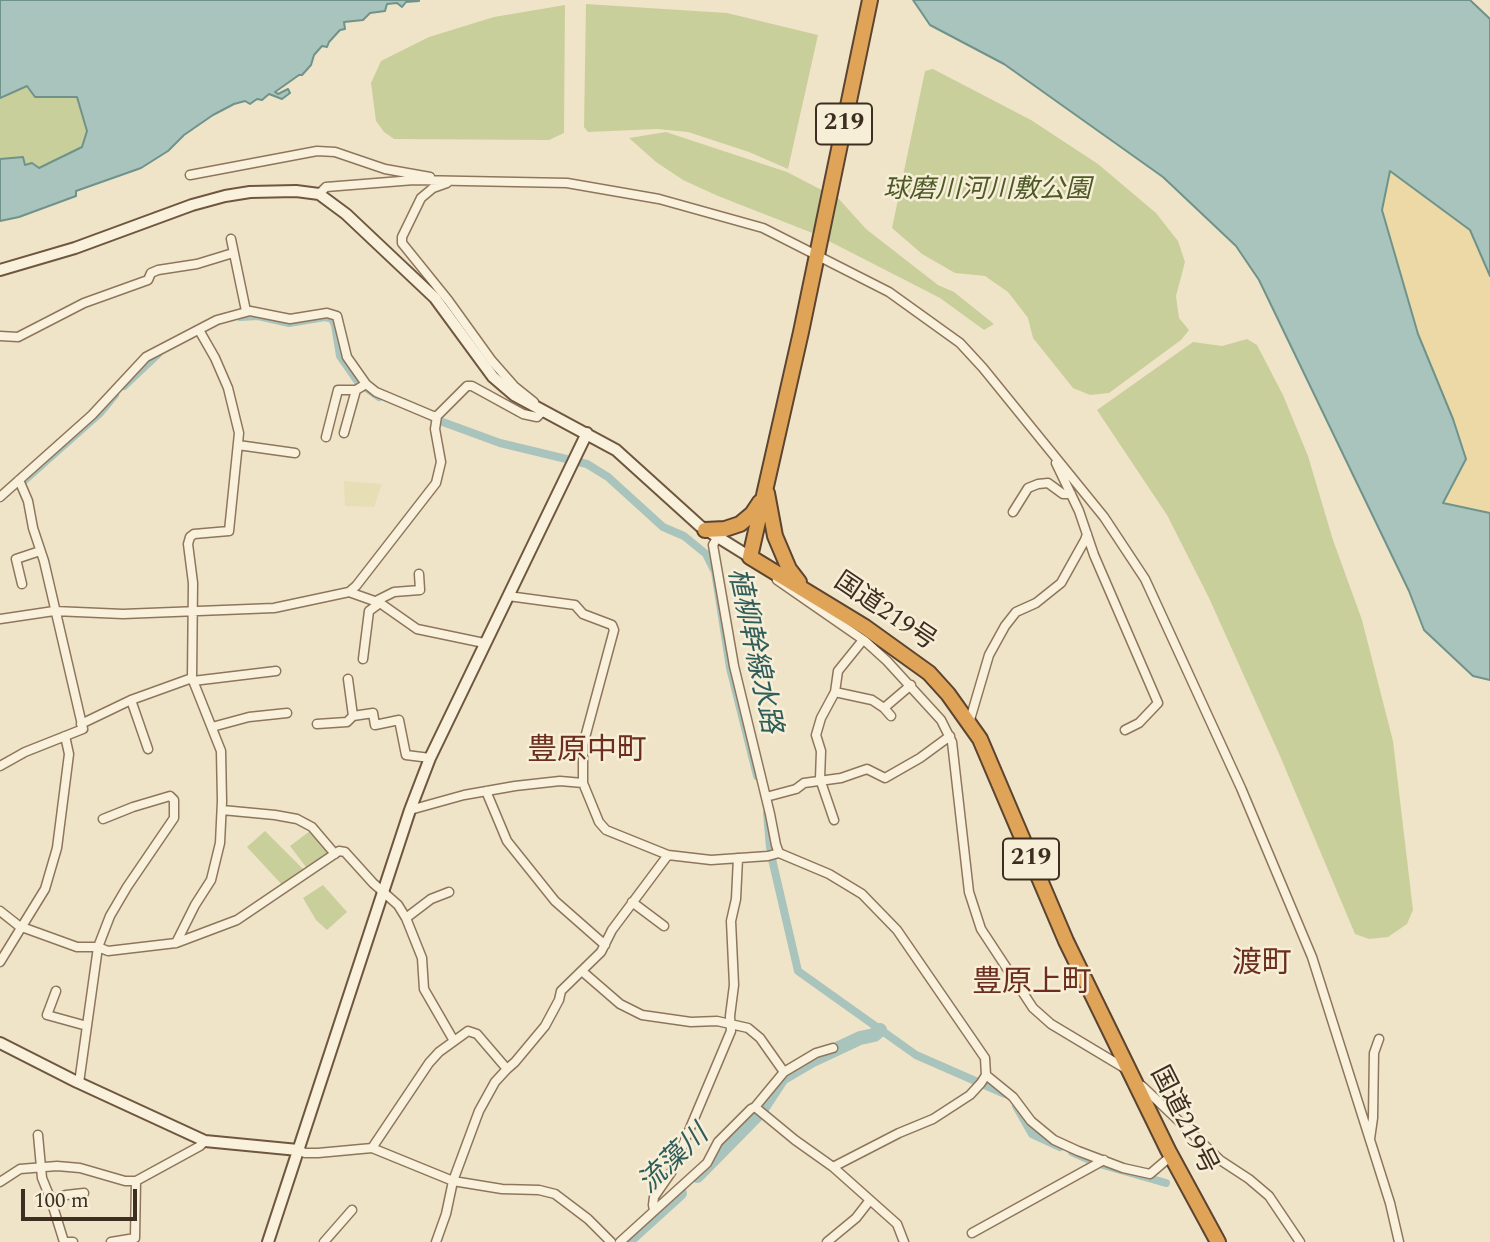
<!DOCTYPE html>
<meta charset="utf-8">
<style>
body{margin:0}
#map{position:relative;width:1490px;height:1242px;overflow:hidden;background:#f0e4c8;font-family:Spectral,serif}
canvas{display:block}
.scale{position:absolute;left:21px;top:1189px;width:116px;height:32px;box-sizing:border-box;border:4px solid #3d2e20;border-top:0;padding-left:9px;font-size:21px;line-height:24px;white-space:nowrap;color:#3d2e20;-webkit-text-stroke:5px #f7eed8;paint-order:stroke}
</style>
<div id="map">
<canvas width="1490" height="1242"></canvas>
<div class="scale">100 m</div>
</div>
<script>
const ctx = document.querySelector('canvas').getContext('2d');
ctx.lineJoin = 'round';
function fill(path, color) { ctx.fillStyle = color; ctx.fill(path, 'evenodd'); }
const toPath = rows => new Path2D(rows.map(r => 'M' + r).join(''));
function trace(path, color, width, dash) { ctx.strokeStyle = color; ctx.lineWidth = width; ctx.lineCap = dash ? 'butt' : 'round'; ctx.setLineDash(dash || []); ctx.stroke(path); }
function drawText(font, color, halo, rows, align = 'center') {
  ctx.font = font + ' Spectral,"Noto Sans JP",serif'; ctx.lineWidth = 5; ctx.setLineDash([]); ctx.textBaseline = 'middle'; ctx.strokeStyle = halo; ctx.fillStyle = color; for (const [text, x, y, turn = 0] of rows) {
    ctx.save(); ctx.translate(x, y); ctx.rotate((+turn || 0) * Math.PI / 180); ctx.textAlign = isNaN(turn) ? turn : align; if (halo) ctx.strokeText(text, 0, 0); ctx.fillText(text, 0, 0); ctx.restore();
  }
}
const farmland = toPath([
 [344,481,382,484,374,507,345,506]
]);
const green = toPath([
 [586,4,727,13,818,35,788,169,749,152,688,132,657,129,588,132,584,127],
 [565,5,564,133,549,140,394,139,384,132,376,121,371,83,381,61,429,37,494,17],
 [933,69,1031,120,1098,164,1156,213,1178,241,1185,262,1176,296,1179,318,1189,330,1181,340,1109,393,1090,395,1073,388,1033,338,1028,318,1008,292,985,276,955,273,922,254,892,228,925,71],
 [27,86,35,97,77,97,87,131,82,147,39,168,25,165,22,157,0,159,0,98],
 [666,132,787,172,839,199,866,229,938,285,954,292,994,324,984,330,940,298,815,234,718,196,683,180,656,162,629,138],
 [1247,339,1257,345,1283,395,1308,456,1333,540,1362,620,1393,741,1413,910,1407,924,1388,937,1369,939,1355,934,1280,756,1209,598,1167,515,1097,410,1193,342,1222,346],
 [265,831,306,872,284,887,247,847],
 [310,831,332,855,309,871,290,846],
 [323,885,347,912,327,930,316,920,303,898]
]);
const sand = toPath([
 [1389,170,1470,230,1490,276,1490,513,1443,504,1453,419,1418,334,1382,210]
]);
const water = toPath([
 [0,0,419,0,419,1,406,2,402,7,397,3,387,4,385,11,370,13,363,20,344,22,345,29,340,30,329,42,327,47,322,46,314,55,311,65,302,75,299,75,275,92,278,94,288,89,290,93,282,99,269,94,262,100,257,99,250,104,245,101,234,104,213,115,184,135,168,151,141,168,76,191,76,196,19,217,0,221,0,159,23,157,25,165,32,163,39,168,82,147,87,131,77,97,35,97,27,86,0,98,0,0],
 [913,0,1470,0,1490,19,1490,276,1470,230,1390,171,1382,210,1418,334,1453,419,1466,459,1443,503,1490,513,1490,680,1473,676,1424,630,1409,591,1259,280,1236,246,1163,177,1004,64,930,25,913,0]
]);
const canal = toPath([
 [240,317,258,316,289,323,325,317,332,319,335,325,340,356,358,382,379,397],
 [124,386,158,354],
 [440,421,500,443,587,464,608,477,663,527,684,536,706,554,715,572,730,668,757,776],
 [18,486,100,413,115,395],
 [767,813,770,848],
 [772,859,798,971,916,1055,1005,1094],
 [1016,1106,1032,1134,1060,1147],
 [1072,1152,1092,1161],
 [1103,1165,1166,1183]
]);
const river = toPath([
 [763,1107,782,1078,811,1061,860,1038,874,1035,880,1030],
 [697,1176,757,1115],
 [626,1242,680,1193]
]);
const street = toPath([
 [190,175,317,151,335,152,385,169,430,177],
 [447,183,433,188,421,198,402,237,402,243,448,300,492,361,514,386,534,402],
 [319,194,326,187,414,180,567,183,659,199,763,228,889,292,960,343,983,368,1104,517,1145,579,1241,788,1312,957,1390,1203,1399,1242],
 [231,239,246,311],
 [0,336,18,337,84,303,148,280,151,273,158,270,197,264,233,253],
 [344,433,356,390],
 [326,437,338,390,356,390,366,384],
 [238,445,295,453],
 [1056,463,1079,511,1094,555,1158,703,1139,723,1125,730],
 [0,497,92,415,146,357,217,320,250,311,290,319,327,313,337,316,347,357,366,384,376,392,433,416,437,416,467,386,472,386,523,414,537,417,542,412],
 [1013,512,1028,488,1038,484,1048,483,1063,494,1071,494],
 [717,538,713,545,734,666,770,814,776,845,779,853],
 [777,580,865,641,887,661,941,720,952,742,969,892,981,929,1033,1008,1051,1024,1126,1069],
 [22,584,16,559,40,551],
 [349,592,380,603,417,629,484,643],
 [508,596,575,605,583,614,612,625,614,630,583,745,583,783,599,822,606,830,668,855,711,860,768,856,779,853,829,874,862,894,897,930,985,1058,986,1075,981,1083,970,1095,933,1119,899,1133,833,1167],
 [376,601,394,592,420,590,419,574],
 [0,619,54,611,123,614,274,608,349,592,356,586,436,483,441,462,435,429,437,416],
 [363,659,369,611,380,603],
 [348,679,353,716,373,713,375,725,399,720,406,755,430,758],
 [193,681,276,671],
 [835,692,872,700,884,708],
 [131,700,148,749],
 [891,716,884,708,911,685],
 [969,723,989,655,1005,626,1016,612,1036,603,1061,583,1085,540,1087,534],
 [81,724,131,700,192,678],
 [317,724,347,722,353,716],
 [212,727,249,717,287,713],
 [0,766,25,752,83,729,44,561,33,528,28,501,19,480],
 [486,791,507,841,555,901,605,945],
 [766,797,796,789,804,783,841,778,867,769,885,778,920,758,950,736],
 [222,810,275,815,297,819,312,827,335,854],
 [410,810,464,795,515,786,560,781,583,783],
 [834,820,820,779,821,751,816,735,821,718,835,692,838,671,863,640],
 [632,902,664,926],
 [0,911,19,926,77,947,98,947,108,951,176,943,237,920,339,851,345,852,373,883,398,905,406,918,422,958,424,989,454,1041],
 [406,918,431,899,449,892],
 [176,943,195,905,211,880,220,843,222,801,221,751,192,678,193,583,188,544,190,537,194,534,229,531,239,433,228,388,215,358,199,330],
 [0,962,45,889,57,848,69,754,65,736],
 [583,972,620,1004,642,1015,691,1022,717,1021,748,1028,760,1038,784,1072],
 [56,991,47,1015,87,1026],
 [986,1075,1013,1097,1031,1121,1054,1140,1078,1151,1123,1168,1150,1174,1171,1156],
 [79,1083,98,947,110,916,127,887,174,818,174,800,170,796,133,807,103,819],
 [1142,1086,1220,1160,1249,1179,1269,1196,1300,1242],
 [755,1107,784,1072,816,1053,833,1048],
 [38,1135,42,1178,51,1200,66,1195,84,1193],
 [1370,1139,1373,1118,1374,1053,1379,1039],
 [372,1148,429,1063,439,1052,468,1031,477,1034,507,1069,515,1062,545,1026,559,1000,561,991,601,952,612,930,668,855],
 [298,1150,305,1153,318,1153,372,1148,453,1181,502,1189,539,1190,555,1194,588,1219,611,1242],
 [0,1182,20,1169,57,1166,80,1168,125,1181,136,1181,200,1146,205,1141],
 [51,1200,64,1242,73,1242],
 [654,1210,653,1205,654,1197,672,1171,731,1031,730,1016,734,985,731,921,736,899,738,858],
 [972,1233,1104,1160],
 [111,1242,135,1238,136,1181],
 [324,1242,352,1210],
 [436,1242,446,1214,453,1181,479,1111,495,1082,507,1069],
 [620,1242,707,1163,718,1142,751,1109,755,1107,795,1140,833,1167,897,1224,904,1242],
 [827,1242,856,1218,870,1200]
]);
const secondary = toPath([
 [0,270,75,248,192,205,225,196,250,192,296,191,319,194,346,214,435,298,493,377,514,395,616,450,700,526,750,557],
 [0,1043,77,1082,205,1141,298,1150],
 [268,1242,410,810,430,758,587,433]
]);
const highway = toPath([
 [870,0,801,332,750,557,865,627,929,673,948,694,980,739,1066,941,1168,1150,1218,1242],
 [767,493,775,536,789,569,799,582],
 [705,530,725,529,740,524,752,514,760,502]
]);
const shields = [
 [844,124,56],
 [1031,859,56]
];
const shieldNames = [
 ["219",844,124],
 ["219",1031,859]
];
const parkNames = [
 ["球磨川河川敷公園",987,192]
];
const streetNames = [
 ["国道219号",884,613,34],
 ["国道219号",1182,1121,63]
];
const waterNames = [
 ["植柳幹線水路",752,651,78],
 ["流藻川",675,1161,-44]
];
const quarterNames = [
 ["豊原中町",587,753],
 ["渡町",1262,966],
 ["豊原上町",1032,985]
];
fill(farmland, '#e6deb5');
fill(green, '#c9cf9b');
fill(sand, '#ecd9a5');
fill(water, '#a9c4bc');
trace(water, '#6f938a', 2);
trace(canal, '#a9c4bc', 8);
trace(river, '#a9c4bc', 14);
trace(street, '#8d765c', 11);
trace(secondary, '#6f573f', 14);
trace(highway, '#5b4430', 18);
trace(street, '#faf1dc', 8);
trace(secondary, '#faf1dc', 10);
trace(highway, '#e0a458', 14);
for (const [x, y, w] of shields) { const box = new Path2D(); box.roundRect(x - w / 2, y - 20.5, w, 41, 5); ctx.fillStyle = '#f7eed8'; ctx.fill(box); trace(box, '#3d2e20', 2); }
drawText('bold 24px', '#3d2e20', null, shieldNames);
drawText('italic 26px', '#4d5a26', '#f7eed8', parkNames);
drawText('26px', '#3d2e20', '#f7eed8', streetNames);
drawText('italic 28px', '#2f5d5a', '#f7eed8', waterNames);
drawText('30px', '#6b2e1e', '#f7eed8', quarterNames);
</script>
